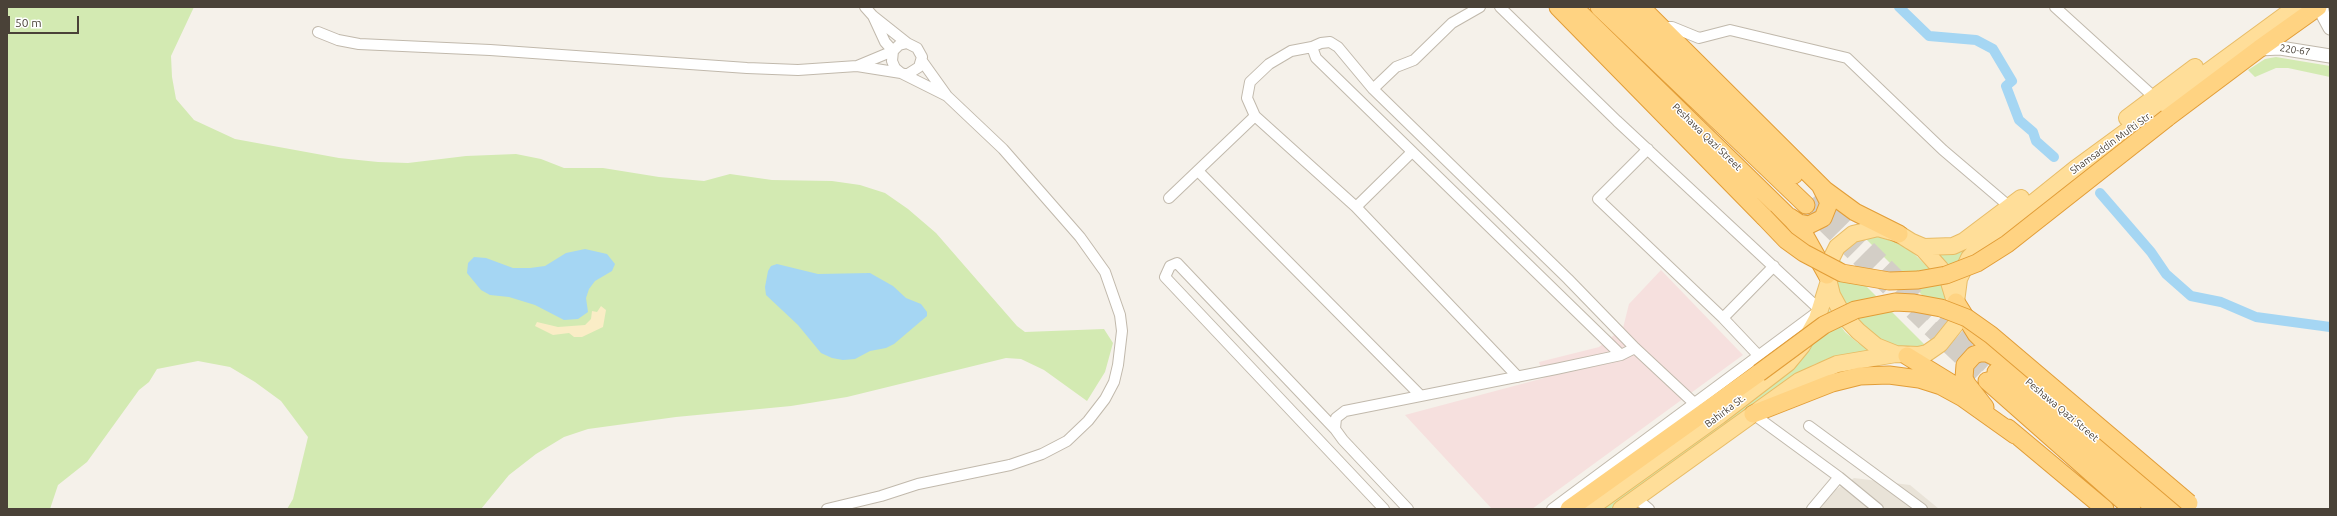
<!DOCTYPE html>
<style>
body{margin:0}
#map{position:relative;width:2337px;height:516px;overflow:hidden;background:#f5f1ea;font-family:Ubuntu,sans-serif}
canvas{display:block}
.frame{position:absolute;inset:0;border:8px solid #4a4238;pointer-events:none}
.scale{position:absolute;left:8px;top:16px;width:71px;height:18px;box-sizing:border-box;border:2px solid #4a4238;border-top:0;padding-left:5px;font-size:12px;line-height:14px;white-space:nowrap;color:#4a4238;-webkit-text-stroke:3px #fff;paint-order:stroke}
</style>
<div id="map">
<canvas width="2337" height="516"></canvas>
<div class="frame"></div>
<div class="scale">50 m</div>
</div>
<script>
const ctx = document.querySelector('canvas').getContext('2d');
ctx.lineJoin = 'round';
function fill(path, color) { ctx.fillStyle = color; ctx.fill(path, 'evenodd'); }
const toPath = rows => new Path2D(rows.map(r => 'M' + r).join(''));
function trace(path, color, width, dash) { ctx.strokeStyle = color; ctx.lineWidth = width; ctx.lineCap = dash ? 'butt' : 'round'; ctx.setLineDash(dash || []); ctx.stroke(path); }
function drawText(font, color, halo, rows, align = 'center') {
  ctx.font = font + ' Ubuntu,sans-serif'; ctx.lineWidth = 3; ctx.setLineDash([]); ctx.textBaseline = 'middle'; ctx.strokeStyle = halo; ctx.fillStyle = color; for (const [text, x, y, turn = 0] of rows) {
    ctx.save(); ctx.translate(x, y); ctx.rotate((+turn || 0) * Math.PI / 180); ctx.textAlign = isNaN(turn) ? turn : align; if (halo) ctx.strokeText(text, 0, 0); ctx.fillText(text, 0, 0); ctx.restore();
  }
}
const residential = toPath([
 [1854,478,1910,485,1939,509,1805,509]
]);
const medical = toPath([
 [1661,270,1743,355,1532,509,1492,509,1405,415,1544,378,1539,362,1599,347,1623,328,1629,304]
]);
const green = toPath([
 [7,7,194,7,171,56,172,77,176,99,194,120,235,139,339,158,378,162,408,163,466,156,516,154,541,159,564,168,603,168,659,177,704,181,730,174,772,180,832,181,860,185,885,193,908,209,936,233,1017,326,1025,332,1104,329,1113,343,1105,372,1087,401,1044,370,1021,359,1006,358,847,397,791,406,676,417,588,429,564,437,536,454,509,475,481,509,287,509,293,499,308,437,281,401,255,382,230,367,198,361,157,369,149,382,139,390,87,462,58,485,50,509,7,509],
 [2276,57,2330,66,2330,77,2288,68,2276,68,2255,77,2248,70,2265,59],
 [1876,233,1907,247,1934,273,1944,288,1949,310,1948,321,1863,236],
 [1974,239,1956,280,1936,253],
 [1836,256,1926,346,1915,350,1900,349,1871,335,1838,295,1832,265],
 [1825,304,1845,332,1858,343,1875,352,1856,354,1815,364,1788,379,1610,509,1599,509,1746,401]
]);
const sand = toPath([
 [601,306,606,310,603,327,582,337,574,337,569,333,553,335,535,326,537,322,558,327,585,325,591,319,592,311,597,312]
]);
const water = toPath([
 [585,249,607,254,615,264,612,271,595,281,589,289,586,298,588,312,578,319,564,320,535,305,509,297,490,295,481,290,467,273,468,263,474,257,486,258,513,268,530,268,545,266,566,253],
 [777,264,818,274,870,273,893,286,906,298,921,304,927,312,927,316,894,344,886,348,870,351,855,359,843,360,832,358,821,353,798,325,766,295,765,287,768,271,771,266]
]);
const canal = toPath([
 [1899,7,1929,36,1976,40,1993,49,2012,81,2006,86,2019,120,2033,132,2036,141,2054,157],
 [2100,193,2151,252,2166,274,2191,296,2221,302,2256,317,2330,327]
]);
const trunkTunnel = toPath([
 [1815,196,1933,314,1996,372],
 [1806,205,1925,323,1987,381]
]);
const minor = toPath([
 [865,7,873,16,907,43],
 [1500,7,1617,121,1820,310,1552,509],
 [2055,7,2154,97],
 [1663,27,1672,27,1699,38,1730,30,1847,58,1943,150,2010,207],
 [318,32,338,40,359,44,490,50,747,68,798,70,857,66,901,73,904,74,908,74,919,67,922,57,917,48,907,43,899,45,893,51,892,61,895,68,901,73,947,96],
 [857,66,893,51,885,42,873,16],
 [1373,89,1396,67,1414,60,1452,23,1480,7],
 [1255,116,1247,98,1250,82,1269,64,1291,51,1312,47],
 [1648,149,1598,199,1723,318,1758,355],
 [1198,171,1421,396],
 [1169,198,1255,116,1356,207,1518,377],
 [1356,207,1412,152],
 [1723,318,1774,266],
 [1621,355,1316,58,1312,47,1321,43,1330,42,1338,47,1373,89,1568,279,1635,348,1694,403],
 [1753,414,1839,477,1878,509],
 [1809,426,1922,509],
 [1335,429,1177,263,1170,266,1165,277,1384,509],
 [1636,498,1649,509],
 [827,509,881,496,918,484,1010,465,1042,454,1067,441,1088,421,1105,399,1114,382,1118,365,1122,331,1120,315,1105,272,1080,237,1003,149,947,96,922,61],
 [1408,509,1343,440,1335,429,1336,418,1345,411,1556,369,1621,355,1635,348],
 [1812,509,1839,477]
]);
const tertiary = toPath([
 [2321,7,2323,15,2330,28],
 [2259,49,2280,48,2330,56]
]);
const primary = toPath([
 [2127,118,2195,67],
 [1878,228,1899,234,1923,249,1940,268,1948,279,1958,312,1956,324,1940,344,1927,353,1918,355,1896,354,1876,346,1858,331,1843,315,1832,295,1827,275,1829,263,1837,247,1853,234,1878,228],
 [1910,241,1924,247,1953,246,1964,241,2021,198],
 [1956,302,1959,279,1969,258,1984,242,2075,169,2296,7],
 [1589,509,1719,416,1788,363,1802,346,1817,319,1828,284],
 [1621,509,1799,381,1837,364,1896,354]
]);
const trunk = toPath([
 [1558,7,1764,217],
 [1574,7,1793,221,1804,234,1827,275],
 [1599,7,1806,205],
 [1621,7,1794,175],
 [1641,7,1825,190,1855,212,1899,234],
 [2167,118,2259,49,2318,7],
 [1790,217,1799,223,1809,225,1823,218,1829,203,1821,187],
 [1956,302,1976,334,1990,348,2178,509],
 [1907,356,1951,383],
 [1996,372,2156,509],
 [1987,381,2132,509],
 [1985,407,1967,384,1964,378,1965,365,1974,355,1980,353,1987,353,1999,359],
 [1753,414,1832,383,1860,376,1889,375,1919,379,1941,386,1963,398,2015,435],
 [2008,428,2105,509],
 [1569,509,1759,373]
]);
const trunkBridge = toPath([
 [1764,217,1786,240,1804,253,1842,273,1889,281,1918,280,1946,275,1977,263,2007,244,2167,118],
 [1759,373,1824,325,1855,310,1895,302,1914,303,1941,308,1967,318,1991,335,2189,503]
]);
const streetNames = [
 ["220-67",2295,50,8],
 ["Peshawa Qazi Street",1707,137,44],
 ["Shamsaddin Mufti Str.",2111,143,-36],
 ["Peshawa Qazi Street",2062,410,40],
 ["Bahirka St.",1725,411,-37]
];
fill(residential, '#e9e3d8');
fill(medical, '#f6e0de');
fill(green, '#d3eab2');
fill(sand, '#faedc6');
fill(water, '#a5d6f3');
trace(canal, '#a5d6f3', 10);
trace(trunkTunnel, '#d3cec6', 17, [17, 8]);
trace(minor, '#c1b9ac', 12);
trace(tertiary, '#c1b9ac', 15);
trace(primary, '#e8bc66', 18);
trace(trunk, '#e29d37', 19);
trace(minor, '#fff', 10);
trace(tertiary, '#fff', 13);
trace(primary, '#ffde99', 16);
trace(trunk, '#ffd382', 17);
trace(trunkBridge, '#e29d37', 19, []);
trace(trunkBridge, '#ffd382', 17);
drawText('10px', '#4a4238', '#fff', streetNames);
</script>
